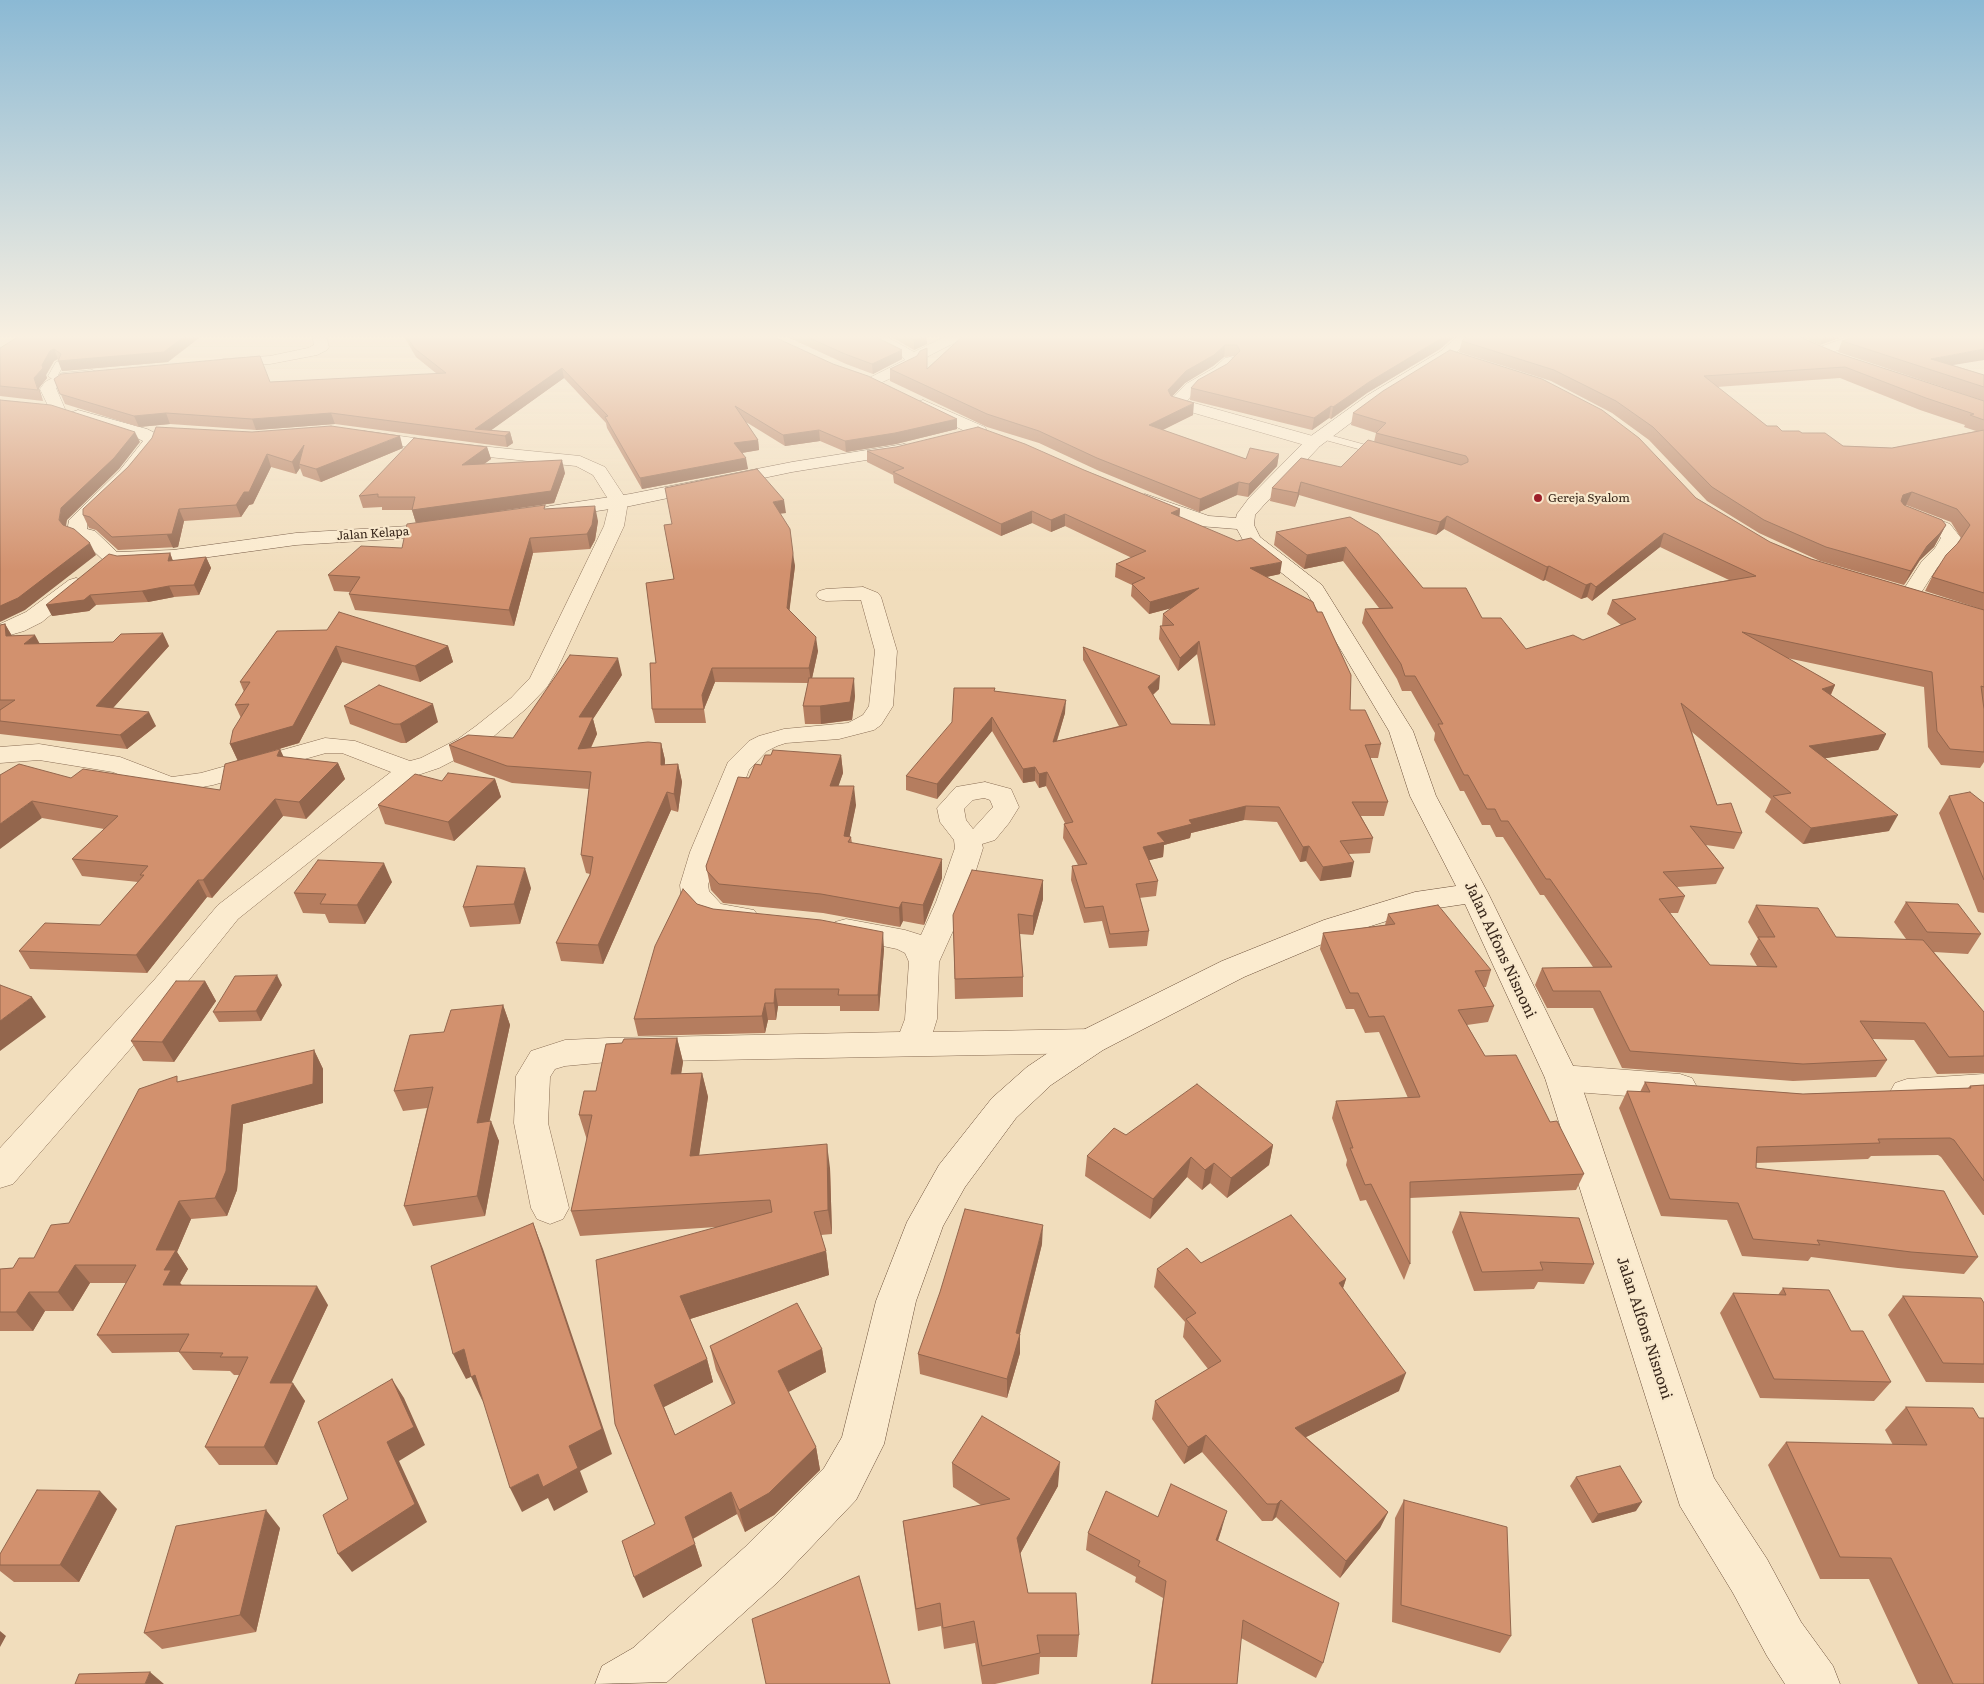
<!DOCTYPE html>
<style>
body{margin:0}
canvas{display:block;background:#f1ddbc}
</style>
<canvas width="1984" height="1684"></canvas>
<script>
const ctx = document.querySelector('canvas').getContext('2d');
ctx.lineJoin = 'round';
const toPath = rows => new Path2D(rows.map(r => 'M' + r).join(''));
function trace(path, color, width, dash) { ctx.strokeStyle = color; ctx.lineWidth = width; ctx.lineCap = dash ? 'butt' : 'round'; ctx.setLineDash(dash || []); ctx.stroke(path); }
function fill(path, color) { ctx.fillStyle = color; ctx.fill(path, 'evenodd'); }
function drawText(font, color, halo, rows, align = 'center') {
  ctx.font = font + ' Literata,serif'; ctx.lineWidth = 4.5; ctx.setLineDash([]); ctx.textBaseline = 'middle'; ctx.strokeStyle = halo; ctx.fillStyle = color; for (const [text, x, y, turn = 0] of rows) {
    ctx.save(); ctx.translate(x, y); ctx.rotate((+turn || 0) * Math.PI / 180); ctx.textAlign = isNaN(turn) ? turn : align; if (halo) ctx.strokeText(text, 0, 0); ctx.fillText(text, 0, 0); ctx.restore();
  }
}
const lane = toPath([
 [59,361,64,364,58,375,63,380,58,383,48,376,56,362,59,361],
 [1322,433,1388,451,1389,453,1384,456,1318,438,1317,436,1318,434,1322,433]
]);
const street = toPath([
 [312,335,326,335,329,347,327,350,317,355,270,364,224,367,219,366,217,363,219,360,224,359,270,356,308,348,314,345,312,335],
 [868,335,884,335,914,352,948,335,966,335,964,338,919,361,917,366,874,386,869,384,866,381,869,378,905,360,901,355,880,346,868,335],
 [1853,335,1874,335,1872,338,1824,355,1814,355,1812,352,1814,349,1853,335],
 [1230,357,1235,358,1237,361,1235,364,1224,374,1196,390,1187,401,1320,438,1322,442,1320,446,1308,446,1170,406,1168,403,1186,384,1214,368,1225,358,1230,357],
 [92,370,97,372,100,375,97,378,66,382,56,388,65,409,63,412,51,412,40,389,45,382,62,373,92,370],
 [923,400,985,427,987,431,985,435,973,435,917,408,915,405,917,402,923,400],
 [364,431,450,443,580,456,605,467,628,502,624,526,556,672,547,687,527,708,494,736,476,749,439,768,418,775,238,919,177,995,13,1184,0,1188,0,1148,155,979,218,905,391,772,342,753,326,753,213,785,171,793,138,783,113,772,39,760,0,763,0,747,39,744,120,757,172,777,201,773,325,738,355,741,410,761,421,758,458,739,476,726,511,698,530,678,604,526,610,502,593,475,576,466,450,453,358,440,356,436,358,432,364,431],
 [1908,508,1950,524,1961,538,1949,556,1937,568,1917,599,1910,601,1903,599,1900,595,1922,561,1935,548,1941,538,1936,532,1901,518,1899,514,1901,510,1908,508],
 [76,578,83,580,86,584,83,588,42,622,24,631,0,638,0,624,26,612,69,580,76,578],
 [863,587,878,593,881,597,897,651,893,706,881,725,874,730,839,739,786,743,777,746,767,751,749,770,718,852,708,885,709,891,721,904,754,910,759,917,754,924,744,927,702,919,685,901,681,894,680,885,690,852,728,762,749,741,759,736,784,729,848,723,863,715,869,706,875,651,861,600,826,601,819,599,816,595,819,591,826,589,863,587],
 [985,782,1011,789,1019,807,1009,823,995,840,982,844,983,848,966,902,939,962,937,1019,933,1032,1091,1029,1103,1032,1107,1041,1103,1050,1091,1053,608,1062,565,1066,555,1069,550,1077,548,1123,569,1208,563,1219,550,1224,537,1219,531,1208,514,1123,516,1076,531,1051,565,1040,608,1038,900,1032,905,1019,909,962,905,953,897,949,835,936,831,929,835,922,846,919,905,930,921,935,936,902,955,848,954,840,940,822,937,808,956,787,985,782],
 [984,798,990,800,993,807,973,829,966,820,964,809,973,800,984,798],
 [1562,1065,1680,1074,1692,1078,1697,1087,1692,1096,1680,1100,1562,1091,1550,1087,1545,1078,1550,1069,1562,1065],
 [1984,1074,1984,1100,1907,1105,1895,1101,1890,1092,1895,1083,1907,1079,1984,1074]
]);
const secondary = toPath([
 [1459,335,1475,335,1451,357,1380,401,1320,446,1263,506,1255,515,1254,525,1260,537,1322,585,1413,731,1436,796,1488,893,1579,1078,1714,1478,1767,1559,1801,1622,1833,1666,1840,1684,1785,1684,1767,1656,1733,1593,1680,1506,1545,1078,1465,904,1418,911,1346,934,1244,977,1103,1050,1051,1085,1016,1118,965,1187,943,1226,916,1301,884,1444,856,1500,779,1581,667,1682,595,1684,602,1666,633,1648,745,1547,824,1468,842,1437,876,1301,907,1222,939,1165,992,1098,1027,1067,1079,1032,1222,961,1324,920,1415,892,1456,886,1410,796,1389,731,1307,593,1245,544,1237,529,1199,526,1138,504,1136,500,1138,496,1145,494,1209,516,1236,518,1237,514,1249,498,1308,438,1368,395,1441,351,1459,335],
 [78,410,147,429,157,434,160,441,132,478,87,521,87,529,95,531,117,552,173,550,296,533,409,526,443,521,450,523,453,527,450,531,443,533,409,538,296,545,173,562,122,565,103,560,81,539,70,536,67,532,69,520,120,470,143,441,135,437,72,418,70,415,72,412,78,410],
 [904,444,910,445,913,449,910,453,792,472,630,506,550,518,543,516,541,512,543,508,550,506,630,494,792,462,904,444]
]);
const wall = toPath([
 [21,335,168,362,62,371,58,359,54,361,46,375,47,378,39,388,43,401,0,396,0,348],
 [403,335,770,335,957,429,896,444,846,452,820,441,785,446,746,422,758,440,759,450,742,453,748,469,642,489,607,428,606,423,564,378,491,430,510,432,513,443,507,447,335,424,256,430,170,424,139,427,65,404,54,379,270,382,437,374,416,357],
 [783,335,875,335,902,359,873,374,846,364],
 [888,335,926,335,927,344,914,350],
 [964,335,1456,335,1440,349,1367,393,1331,419,1329,418,1312,430,1190,400,1191,388,1227,364,1234,356,1224,357,1213,366,1185,383,1172,396,1193,415,1163,430,1246,459,1279,454,1277,466,1248,497,1237,495,1199,512,1097,470,1039,443,987,427,890,381,890,369,927,369],
 [1798,335,1847,335,1820,345],
 [1462,341,1837,353,1984,401,1984,610,1925,591,1932,577,1961,538,1951,522,1906,505,1904,506,1946,525,1934,547,1920,560,1904,585,1820,561,1759,533,1707,501,1649,440,1612,413,1551,381,1459,352],
 [1840,378,1920,410,1965,425,1964,427,1976,431,1892,448,1843,446,1802,433,1782,431,1767,426,1717,387],
 [1842,341,1953,365,1984,375,1984,401,1838,352],
 [1353,413,1696,498,1770,542,1811,559,1984,610,1984,762,1980,768,1941,765,1928,747,1924,687,1787,658,1835,685,1831,695,1886,734,1878,750,1825,758,1889,831,1803,844,1765,812,1771,799,1692,732,1717,805,1742,833,1734,849,1706,845,1724,868,1716,884,1677,887,1685,896,1678,913,1670,913,1710,965,1757,966,1750,954,1758,939,1748,922,1756,905,1836,937,1906,939,1894,922,1906,902,1981,934,1968,954,1934,952,1984,1012,1984,1073,1937,1074,1914,1040,1872,1039,1887,1060,1876,1077,1793,1081,1622,1068,1593,1008,1547,1008,1535,985,1542,968,1593,967,1544,895,1540,895,1503,837,1496,837,1490,825,1482,825,1464,791,1460,791,1434,740,1435,733,1411,691,1402,691,1397,679,1362,623,1365,609,1379,608,1343,561,1304,569,1274,545,1276,532,1350,517,1423,588,1482,618,1526,649,1583,640,1621,625,1607,614,1612,600,1729,580,1660,547,1592,601,1587,597,1581,599,1545,580,1543,581,1444,529,1436,535,1299,495,1295,507,1270,501,1272,488,1341,467,1374,442,1376,433,1351,425],
 [152,438,403,448,321,482,303,476,300,468,296,474,271,467,253,504,249,505,241,517,184,521,178,547,118,550,96,530,89,528,83,515,128,467],
 [487,447,491,459,484,464,565,473,554,503,498,511,546,509,598,521,595,540,590,549,533,553,514,626,355,610,349,594,350,592,334,591,328,575,402,548,416,523,412,510,382,510,382,507,363,508,359,496],
 [867,451,1084,470,1180,509,1179,517,1280,574,1266,577,1350,710,1381,744,1378,758,1370,758,1388,802,1384,816,1361,816,1373,838,1370,853,1349,854,1351,877,1320,881,1306,861,1300,862,1277,822,1244,820,1191,833,1190,838,1164,845,1163,857,1149,860,1158,881,1156,896,1139,898,1149,931,1147,946,1109,948,1102,921,1084,923,1071,880,1072,866,1078,865,1063,838,1064,824,1065,823,1046,786,1039,788,1035,781,1023,783,992,731,937,799,906,790,906,776,994,691,1065,713,1057,741,1119,726,1083,660,1083,647,1159,689,1153,695,1171,724,1210,725,1197,654,1178,671,1159,639,1160,626,1162,626,1163,614,1172,608,1149,614,1131,596,1132,585,1115,577,1116,564,1132,558,1065,526,1051,532,1032,523,1001,536,894,483,893,475,867,462],
 [780,513,795,566,789,611,818,651,812,678,855,696,852,720,821,724,805,724,803,706,808,683,715,682,704,709,706,723,655,723,652,709,656,663,674,579,664,525,786,513],
 [170,553,173,561,206,557,211,568,199,595,174,597,148,602,96,605,89,611,52,616,117,556],
 [5,624,12,636,40,644,169,646,113,708,156,726,127,749,0,734,0,625],
 [277,631,448,646,453,662,420,682,342,662,299,743,238,761,230,744,241,718,235,705,244,692,240,682],
 [622,675,593,719,597,734,591,748,661,743,665,760,665,765,678,764,682,782,678,812,671,810,603,964,561,961,556,943,590,874,586,873,581,855,589,789,512,783,454,762,449,745,513,738],
 [344,706,438,722,406,743,401,743,350,724],
 [841,755,843,773,838,786,856,805,849,837,851,837,852,843,942,878,924,925,903,921,900,927,823,913,723,903,711,890,706,866,749,778,761,765],
 [284,757,338,763,345,779,306,819,283,816,212,898,207,897,147,973,30,969,19,951,100,925,138,882,82,876,72,859,104,829,42,818,0,775,71,778,220,790],
 [495,779,501,797,454,841,385,824,378,805],
 [1949,796,1984,803,1984,913,1978,912,1939,813],
 [1043,880,1043,899,1033,935,1020,934,1023,977,1023,997,955,999,953,915],
 [392,882,365,924,329,923,325,914,303,913,294,893],
 [531,888,520,924,470,927,463,907],
 [697,904,713,909,884,949,879,1011,840,1011,840,1006,778,1006,776,1020,768,1020,765,1033,638,1036,634,1019],
 [1388,914,1491,970,1486,987,1483,987,1494,1006,1488,1022,1467,1025,1485,1056,1550,1122,1584,1174,1576,1190,1410,1198,1410,1264,1404,1280,1366,1200,1360,1201,1346,1165,1347,1160,1332,1118,1336,1101,1408,1098,1379,1032,1365,1033,1354,1009,1346,1009,1320,949,1323,933,1385,925],
 [205,981,216,1001,174,1062,143,1061,131,1041],
 [282,985,261,1021,219,1022,213,1012],
 [503,1005,510,1025,489,1121,499,1141,485,1216,413,1226,404,1206,427,1108,403,1111,394,1091,444,1032],
 [677,1038,683,1062,681,1074,702,1073,708,1097,699,1156,830,1168,832,1234,821,1235,826,1251,829,1275,690,1319,707,1359,713,1382,664,1407,675,1435,732,1405,716,1370,710,1346,822,1349,826,1372,788,1392,816,1447,820,1470,774,1515,745,1532,737,1514,693,1539,702,1566,643,1598,655,1524,615,1424,716,1227,580,1236,571,1211,587,1140,579,1115,596,1091,622,1043],
 [314,1050,323,1069,323,1103,243,1124,237,1190,227,1216,191,1219,177,1252,188,1269,180,1283,182,1285,328,1305,291,1383,305,1401,277,1465,219,1465,205,1447,239,1375,234,1375,230,1371,193,1370,179,1352,112,1353,97,1335,126,1283,90,1283,73,1311,45,1311,33,1331,0,1331,0,1269,13,1268,34,1258,69,1223,180,1082],
 [1645,1082,1803,1094,1968,1088,1970,1086,1984,1085,1984,1215,1983,1215,1941,1157,1938,1155,1871,1156,1868,1159,1756,1163,1756,1168,1978,1257,1964,1274,1898,1268,1811,1257,1808,1261,1742,1256,1727,1220,1661,1216,1619,1108,1627,1091,1640,1092],
 [1126,1135,1273,1145,1269,1165,1227,1198,1210,1183,1202,1190,1187,1177,1150,1219,1085,1176,1087,1156],
 [1460,1212,1594,1264,1584,1284,1538,1282,1534,1289,1474,1291,1452,1232],
 [1042,1244,1020,1334,1020,1353,1007,1398,920,1374,918,1354],
 [1201,1263,1346,1279,1343,1288,1399,1391,1306,1437,1388,1512,1380,1528,1340,1578,1276,1517,1272,1521,1262,1521,1202,1452,1184,1464,1152,1419,1155,1401,1208,1369,1183,1337,1185,1322,1154,1287,1157,1269],
 [1783,1288,1851,1331,1891,1382,1874,1401,1760,1398,1720,1313,1733,1293,1778,1295],
 [1903,1296,1984,1303,1984,1383,1926,1382,1888,1315],
 [1906,1407,1979,1418,1984,1684,1918,1684,1869,1579,1820,1579,1768,1465,1786,1442,1893,1445,1885,1430],
 [952,1463,1058,1486,1020,1554,1028,1593,1079,1635,1077,1657,1040,1657,1039,1674,995,1684,982,1684,975,1643,944,1649,941,1626,918,1631,906,1544,903,1521,981,1505,953,1487],
 [1576,1477,1636,1511,1592,1523,1570,1486],
 [1404,1500,1511,1636,1500,1653,1392,1622,1395,1518],
 [117,1509,79,1582,14,1582,0,1571,0,1554],
 [1158,1517,1222,1528,1218,1541,1323,1663,1316,1678,1241,1638,1237,1684,1151,1684,1163,1598,1135,1582,1136,1577,1086,1550,1088,1533],
 [280,1528,256,1632,162,1649,144,1633]
]);
const shadedWall = toPath([
 [186,335,203,335,168,362,62,371,58,361],
 [924,335,926,335,927,344,914,350,914,340],
 [1446,335,1456,335,1440,349,1367,393,1331,419,1333,407,1369,382],
 [1824,335,1847,335,1820,345],
 [1225,345,1224,357,1213,366,1185,383,1167,402,1168,390,1186,371],
 [54,349,58,359,54,361,46,375,47,378,39,388,43,401,34,378,50,351],
 [1984,349,1984,360,1929,369,1931,359],
 [902,350,902,359,873,374,872,364],
 [562,368,564,378,486,434,475,429],
 [1194,403,1193,415,1148,437,1149,425],
 [1331,406,1329,418,1312,430,1314,418],
 [166,413,170,424,139,427,134,416],
 [331,413,335,424,256,430,252,419],
 [957,419,957,429,896,444,846,452,845,441],
 [819,430,820,441,785,446,783,435],
 [135,432,140,442,119,469,67,520,65,532,59,520,61,508],
 [510,432,513,443,507,447,505,436],
 [400,436,403,448,321,482,316,469],
 [758,440,759,450,735,454,734,443],
 [304,445,299,464,300,468,296,474,292,462],
 [487,447,491,459,465,478,462,465],
 [267,454,271,467,253,504,249,505,241,517,236,505],
 [1279,454,1277,466,1248,497,1249,484],
 [746,458,748,469,642,489,640,478],
 [562,460,565,473,554,503,416,523,412,510],
 [1239,482,1237,495,1199,512,1200,499],
 [1301,482,1299,495,1295,507,1298,493],
 [1912,492,1906,505,1896,508,1903,495],
 [784,500,786,513,774,514,773,502],
 [595,506,598,521,595,540,590,549,587,534],
 [179,509,184,521,178,547,173,548,167,535],
 [1180,509,1179,521,1171,513],
 [1032,511,1032,523,1001,536,1001,524],
 [1065,514,1065,526,1051,532,1051,520],
 [1447,516,1444,529,1436,535,1440,522],
 [1946,525,1934,547,1920,560,1904,585,1911,571,1927,546],
 [1664,533,1660,547,1592,601,1596,587],
 [530,538,533,553,514,626,509,610],
 [90,543,96,555,25,610,0,622,0,606],
 [1346,547,1343,561,1304,569,1307,555],
 [170,553,174,564,168,561],
 [793,553,795,566,788,622,787,608],
 [206,557,211,568,199,595,194,585],
 [1282,562,1280,574,1248,581,1250,568],
 [1549,566,1545,580,1543,581,1547,567],
 [1591,583,1587,597,1581,599,1586,585],
 [169,586,174,597,148,602,142,591],
 [1199,588,1198,601,1149,614,1150,602],
 [90,595,96,605,89,611,52,616,46,605],
 [5,624,12,636,6,636],
 [163,633,169,646,103,719,96,706],
 [35,635,42,648,24,644],
 [816,637,818,651,811,683,809,668],
 [1199,641,1197,654,1178,671,1180,658],
 [336,646,342,662,299,743,238,761,230,744],
 [448,646,453,662,420,682,415,666],
 [618,658,622,675,593,719,597,734,582,766,578,749,579,717],
 [712,668,715,682,704,709,706,723,702,695],
 [1160,676,1159,689,1147,700,1148,687],
 [854,678,855,696,852,720,821,724,820,706],
 [1835,685,1828,700,1822,689],
 [1066,700,1065,713,1052,756,1053,742],
 [433,704,438,722,406,743,400,724],
 [149,712,156,726,127,749,120,735],
 [992,717,992,731,937,799,937,784],
 [1886,734,1878,750,1802,762,1809,746],
 [661,743,665,760,664,783,661,765],
 [280,749,288,766,277,756],
 [841,755,843,773,832,805,830,786],
 [338,763,345,779,306,819,299,802],
 [678,764,682,782,678,812,674,794],
 [1035,767,1035,781,1023,783,1023,769],
 [1047,772,1046,786,1039,788,1039,774],
 [495,779,501,797,454,841,448,822],
 [854,786,856,805,846,855,844,836],
 [667,792,671,810,603,964,598,945],
 [275,799,283,816,212,898,203,880],
 [32,801,42,818,0,849,0,824],
 [1246,806,1244,820,1191,833,1190,838,1164,845,1163,857,1142,862,1143,847,1157,833,1189,820],
 [1898,815,1889,831,1803,844,1811,828],
 [1309,846,1306,861,1300,862,1303,847],
 [942,859,942,878,924,925,923,905],
 [1354,862,1351,877,1320,881,1323,867],
 [384,863,392,882,365,924,357,905],
 [525,868,531,888,520,924,514,904],
 [198,880,207,897,147,973,136,955],
 [1043,880,1043,899,1033,935,1033,916],
 [902,902,903,921,900,927,899,908],
 [883,932,884,949,879,1011,878,995],
 [277,975,282,985,261,1021,256,1011],
 [205,981,216,1001,174,1062,162,1042],
 [775,989,778,1006,776,1020,774,1003],
 [32,997,46,1017,0,1051,0,1021],
 [765,1003,768,1020,765,1033,762,1016],
 [503,1005,510,1025,485,1143,477,1123],
 [677,1038,683,1062,677,1099,671,1074],
 [314,1050,323,1069,323,1103,243,1124,237,1190,227,1216,215,1198,232,1105],
 [702,1073,708,1097,695,1181,690,1156],
 [491,1121,499,1141,485,1216,477,1196],
 [827,1144,830,1168,832,1234,828,1210],
 [1273,1145,1269,1165,1227,1198,1231,1178],
 [1191,1157,1187,1177,1150,1219,1153,1199],
 [1214,1163,1210,1183,1202,1190,1205,1170],
 [179,1201,191,1219,177,1252,188,1269,180,1283,184,1289,163,1285,164,1270,156,1250],
 [533,1223,543,1249,612,1454,580,1471,588,1492,554,1511,548,1498,522,1512,510,1488,538,1474,569,1446],
 [1043,1225,1042,1244,1018,1341,1020,1334,1020,1353,1007,1398,1007,1379,1016,1333],
 [826,1251,829,1275,687,1320,680,1296],
 [75,1265,90,1283,73,1311,58,1292],
 [1346,1279,1340,1297,1339,1283],
 [317,1286,328,1305,283,1401,270,1383],
 [29,1292,45,1311,33,1331,16,1312],
 [464,1349,476,1374,483,1402,471,1377,466,1379,453,1354],
 [822,1349,826,1372,783,1395,778,1371],
 [707,1359,713,1382,662,1408,654,1385],
 [1406,1373,1399,1391,1290,1445,1295,1428],
 [392,1379,404,1398,425,1445,399,1461,427,1522,352,1572,338,1554,387,1442],
 [293,1383,305,1401,277,1465,264,1447],
 [1206,1435,1202,1452,1184,1464,1188,1447],
 [816,1447,820,1470,774,1515,745,1532,739,1510],
 [1060,1462,1058,1486,1016,1561,1017,1538],
 [100,1491,117,1509,79,1582,60,1565],
 [731,1492,737,1514,692,1539,685,1517],
 [1281,1500,1276,1517,1272,1521,1277,1504],
 [1642,1502,1636,1511,1592,1523,1598,1514],
 [266,1510,280,1528,256,1632,240,1615],
 [1227,1511,1222,1528,1212,1557,1216,1540],
 [1388,1512,1380,1528,1340,1578,1346,1561],
 [695,1544,702,1566,643,1598,634,1577],
 [0,1631,6,1636,0,1647],
 [150,1672,164,1684,145,1684]
]);
const building = toPath([
 [21,335,186,335,164,352,58,361,61,354,54,349,50,351,42,365,43,368,34,378,38,390,0,386,0,348,21,335],
 [406,335,770,335,833,364,868,376,957,419,895,433,845,441,819,430,783,435,735,406,758,440,734,443,746,458,640,478,605,417,608,416,562,368,475,429,510,432,505,436,331,413,252,419,166,413,134,416,60,394,54,379,61,374,260,356,270,382,446,373,414,348,406,335],
 [803,335,875,335,878,338,902,350,872,364,845,354,803,335],
 [905,335,924,335,914,340,905,335],
 [964,335,1446,335,1442,338,1369,382,1333,407,1331,406,1314,418,1191,388,1198,380,1227,364,1240,351,1237,345,1225,345,1214,355,1186,371,1168,390,1171,396,1194,403,1149,425,1246,459,1250,448,1279,454,1249,484,1239,482,1200,499,1097,458,1039,431,987,414,890,369,917,356,920,351,927,348,927,369,964,335],
 [1468,335,1795,335,1837,353,1984,401,1984,420,1970,415,1974,414,1926,398,1845,367,1704,376,1767,426,1777,426,1782,431,1799,431,1802,433,1825,433,1843,446,1892,448,1984,430,1984,593,1932,577,1946,555,1958,543,1970,525,1957,509,1912,492,1903,495,1901,501,1904,505,1942,520,1946,525,1940,533,1927,546,1911,571,1826,547,1764,520,1712,487,1653,427,1616,401,1554,370,1462,341,1468,335],
 [1859,335,1984,335,1984,349,1931,359,1984,375,1984,387,1842,341,1859,335],
 [1450,350,1542,379,1602,410,1639,438,1696,498,1770,542,1811,559,1984,610,1984,687,1981,686,1984,709,1984,752,1950,749,1937,731,1932,672,1742,632,1835,685,1822,689,1886,734,1809,746,1898,815,1811,828,1773,796,1791,793,1681,703,1717,805,1731,803,1742,833,1690,826,1724,868,1663,872,1685,896,1659,899,1710,965,1777,967,1758,937,1775,937,1756,905,1818,908,1836,937,1923,940,1984,1012,1984,1056,1949,1057,1925,1023,1860,1021,1887,1060,1803,1064,1630,1051,1600,991,1553,991,1542,968,1612,967,1550,879,1546,879,1508,821,1501,821,1495,809,1487,809,1468,775,1464,775,1438,724,1443,724,1415,676,1405,676,1401,664,1365,609,1393,608,1346,547,1307,555,1276,532,1350,517,1378,534,1423,588,1466,588,1482,618,1501,618,1526,649,1573,635,1583,640,1636,619,1612,600,1756,576,1664,533,1596,587,1591,583,1586,585,1549,566,1547,567,1447,516,1440,522,1301,482,1298,493,1272,488,1301,458,1341,467,1368,440,1461,465,1468,462,1468,459,1466,456,1376,433,1386,423,1353,413,1383,391,1450,350],
 [0,400,51,405,135,432,114,458,61,508,59,520,63,525,74,529,90,543,18,598,0,606,0,400],
 [331,426,400,436,316,469,299,464,304,445,292,462,267,454,249,492,244,492,236,505,179,509,172,534,112,537,90,517,83,515,83,509,128,467,152,438,156,427,252,432,331,426],
 [978,427,1025,444,1084,470,1180,509,1171,513,1237,541,1251,538,1282,562,1250,568,1313,602,1317,612,1322,612,1351,675,1350,710,1365,710,1381,744,1365,745,1388,802,1352,802,1373,838,1340,841,1354,862,1323,867,1309,846,1303,847,1279,807,1246,806,1189,820,1192,824,1157,833,1165,842,1143,847,1158,881,1136,884,1149,931,1110,934,1103,906,1085,908,1072,866,1087,864,1064,824,1073,822,1047,772,1039,774,1035,767,1023,769,992,717,937,784,906,776,952,722,954,688,995,688,994,691,1066,700,1053,742,1127,725,1083,647,1160,676,1148,687,1171,724,1215,725,1199,641,1180,658,1160,626,1174,625,1163,614,1199,588,1150,602,1132,584,1145,578,1116,564,1146,551,1065,514,1051,520,1032,511,1001,524,893,472,904,468,867,451,896,447,978,427],
 [414,438,487,447,462,465,562,460,551,491,412,510,415,497,378,497,378,494,359,496,414,438],
 [757,469,784,500,773,502,790,529,793,553,787,608,816,637,809,668,712,668,702,695,704,709,652,709,650,663,656,663,646,583,674,579,664,525,672,524,665,488,757,469],
 [545,505,544,509,595,506,592,525,587,534,530,538,509,610,349,594,360,577,328,575,361,546,402,548,407,524,545,505],
 [170,553,168,561,206,557,194,585,169,586,142,591,90,595,84,600,46,605,109,554,117,556,170,553],
 [339,612,448,646,415,666,336,646,293,726,230,744,233,730,249,704,235,705,250,682,240,682,277,631,327,630,339,612],
 [5,624,6,636,35,635,24,644,113,642,121,634,163,633,96,706,149,712,120,735,0,721,0,710,15,700,0,700,0,625,5,624],
 [570,655,618,658,579,717,593,717,578,749,648,742,661,743,661,765,678,764,674,794,667,792,598,945,556,943,590,875,593,857,581,855,591,772,507,766,449,745,468,735,513,738,570,655],
 [809,678,854,678,850,702,820,706,803,706,809,678],
 [379,685,433,704,400,724,394,724,344,706,379,685],
 [280,749,277,756,338,763,299,802,275,799,203,880,198,880,136,955,19,951,45,923,100,925,144,875,140,875,148,866,72,859,118,816,32,801,0,824,0,775,19,764,71,778,83,769,220,790,225,764,280,749],
 [773,750,841,755,830,786,854,786,844,836,851,837,848,842,942,859,923,905,902,902,899,908,821,894,719,884,707,871,706,866,738,777,749,778,755,764,761,765,765,755,771,755,773,750],
 [448,773,495,779,448,822,378,805,415,774,442,781,448,773],
 [1970,792,1984,803,1984,880,1949,796,1970,792],
 [318,860,384,863,357,905,320,904,326,894,294,893,318,860],
 [477,866,525,868,514,904,463,907,477,866],
 [972,870,1043,880,1033,916,1018,914,1023,977,955,979,953,915,972,870],
 [683,889,697,904,713,909,821,920,883,932,878,995,838,995,839,989,775,989,774,1003,765,1003,762,1016,634,1019,655,946,683,889],
 [1906,902,1958,904,1981,934,1927,932,1906,902],
 [1438,905,1491,970,1475,971,1494,1006,1458,1010,1485,1056,1516,1055,1550,1122,1557,1121,1584,1174,1410,1182,1410,1264,1371,1184,1365,1185,1350,1148,1353,1148,1336,1101,1420,1097,1384,1016,1369,1017,1358,993,1350,993,1323,933,1395,924,1388,914,1438,905],
 [277,975,256,1011,213,1012,235,976,277,975],
 [176,981,205,981,162,1042,131,1041,176,981],
 [0,985,32,997,0,1021,0,985],
 [503,1005,477,1123,491,1121,477,1196,404,1206,433,1087,394,1091,410,1035,444,1032,451,1010,503,1005],
 [677,1038,671,1074,702,1073,690,1156,827,1144,828,1210,814,1212,826,1251,680,1296,707,1359,654,1385,675,1435,735,1403,710,1346,797,1303,822,1349,778,1371,816,1447,769,1493,739,1510,731,1492,685,1517,695,1544,634,1577,622,1541,655,1524,615,1424,596,1260,772,1212,770,1200,571,1211,592,1115,579,1115,584,1091,596,1091,606,1044,622,1043,624,1039,677,1038],
 [314,1050,313,1084,232,1105,226,1171,215,1198,179,1201,156,1250,176,1250,164,1270,171,1270,163,1285,317,1286,270,1383,293,1383,264,1447,205,1447,248,1357,220,1357,223,1353,179,1352,189,1334,97,1335,136,1265,75,1265,58,1292,29,1292,16,1312,0,1312,0,1269,13,1268,19,1258,34,1258,51,1225,69,1223,139,1089,177,1076,177,1082,314,1050],
 [1645,1082,1803,1094,1971,1088,1970,1086,1984,1085,1984,1181,1954,1140,1950,1138,1878,1139,1880,1143,1757,1147,1756,1168,1944,1191,1978,1257,1911,1252,1817,1240,1820,1245,1753,1239,1738,1203,1670,1199,1627,1091,1650,1092,1645,1082],
 [1197,1084,1273,1145,1231,1178,1214,1163,1205,1170,1191,1157,1153,1199,1087,1156,1114,1128,1126,1135,1197,1084],
 [965,1209,1043,1225,1016,1333,1020,1334,1007,1379,918,1354,940,1292,965,1209],
 [1460,1212,1579,1218,1594,1264,1540,1262,1543,1270,1482,1272,1460,1212],
 [1291,1215,1346,1279,1339,1283,1406,1373,1295,1428,1388,1512,1346,1561,1281,1500,1277,1504,1267,1504,1206,1435,1188,1447,1155,1401,1221,1361,1186,1319,1196,1313,1157,1269,1187,1248,1201,1263,1291,1215],
 [533,1223,602,1429,569,1446,578,1468,543,1487,538,1474,510,1488,475,1375,471,1377,464,1349,453,1354,431,1266,533,1223],
 [1783,1288,1829,1290,1851,1331,1863,1331,1891,1382,1774,1379,1733,1293,1786,1295,1783,1288],
 [1903,1296,1981,1298,1984,1303,1984,1364,1943,1363,1903,1296],
 [392,1379,414,1427,387,1442,415,1504,338,1554,323,1515,348,1499,318,1422,392,1379],
 [1906,1407,1973,1408,1979,1418,1984,1418,1984,1684,1953,1684,1891,1558,1840,1557,1786,1442,1927,1445,1906,1407],
 [982,1416,1060,1462,1017,1538,1028,1593,1076,1593,1079,1635,1037,1635,1040,1653,982,1666,974,1621,943,1628,940,1603,916,1609,903,1521,1010,1499,952,1463,982,1416],
 [1620,1466,1642,1502,1598,1514,1576,1477,1620,1466],
 [1171,1484,1227,1511,1216,1540,1339,1603,1323,1663,1243,1620,1237,1684,1152,1684,1166,1581,1138,1566,1140,1561,1088,1533,1106,1491,1158,1517,1171,1484],
 [37,1490,100,1491,60,1565,0,1565,0,1554,37,1490],
 [1404,1500,1507,1527,1511,1636,1401,1605,1404,1500],
 [266,1510,240,1615,144,1633,176,1526,266,1510],
 [859,1576,890,1684,766,1684,752,1619,859,1576],
 [150,1672,145,1684,75,1684,79,1674,150,1672]
]);
const markers = [
 [1538,498,5,"#9d202a"]
];
const farPoinames = [
 ["Gereja Syalom",1548,498]
];
const farStreetnames = [
 ["Jalan Kelapa",373,534,-4]
];
const streetNames = [
 ["Jalan Alfons Nisnoni",1500,950,65],
 ["Jalan Alfons Nisnoni",1644,1328,72]
];
trace(lane, '#896d54', 1);
trace(street, '#896d54', 1);
trace(secondary, '#6b4e38', 1);
fill(lane, '#fbebcf');
fill(street, '#fbebcf');
fill(secondary, '#fbebcf');
fill(wall, '#b57d5f');
fill(shadedWall, '#93664d');
fill(building, '#d2916e');
trace(building, '#93664d', 1);
const sky = ctx.createLinearGradient(0, 0, 0, 571);
sky.addColorStop(0, '#8bb9d4');
sky.addColorStop(0.59, '#f9f0e1');
sky.addColorStop(1, '#f9f0e100');
ctx.fillStyle = sky;
ctx.fillRect(0, 0, 1984, 571);
for (const [x, y, r, color] of markers) { const dot = new Path2D(); dot.arc(x, y, r, 0, 2 * Math.PI); ctx.fillStyle = color; ctx.fill(dot); trace(dot, '#f8e8cc', 2); }
drawText('12px', '#37261a', '#f8e8cc', farPoinames, 'left');
drawText('12px', '#37261a', '#f8e8cc', farStreetnames);
drawText('15px', '#37261a', '#f8e8cc', streetNames);
</script>
